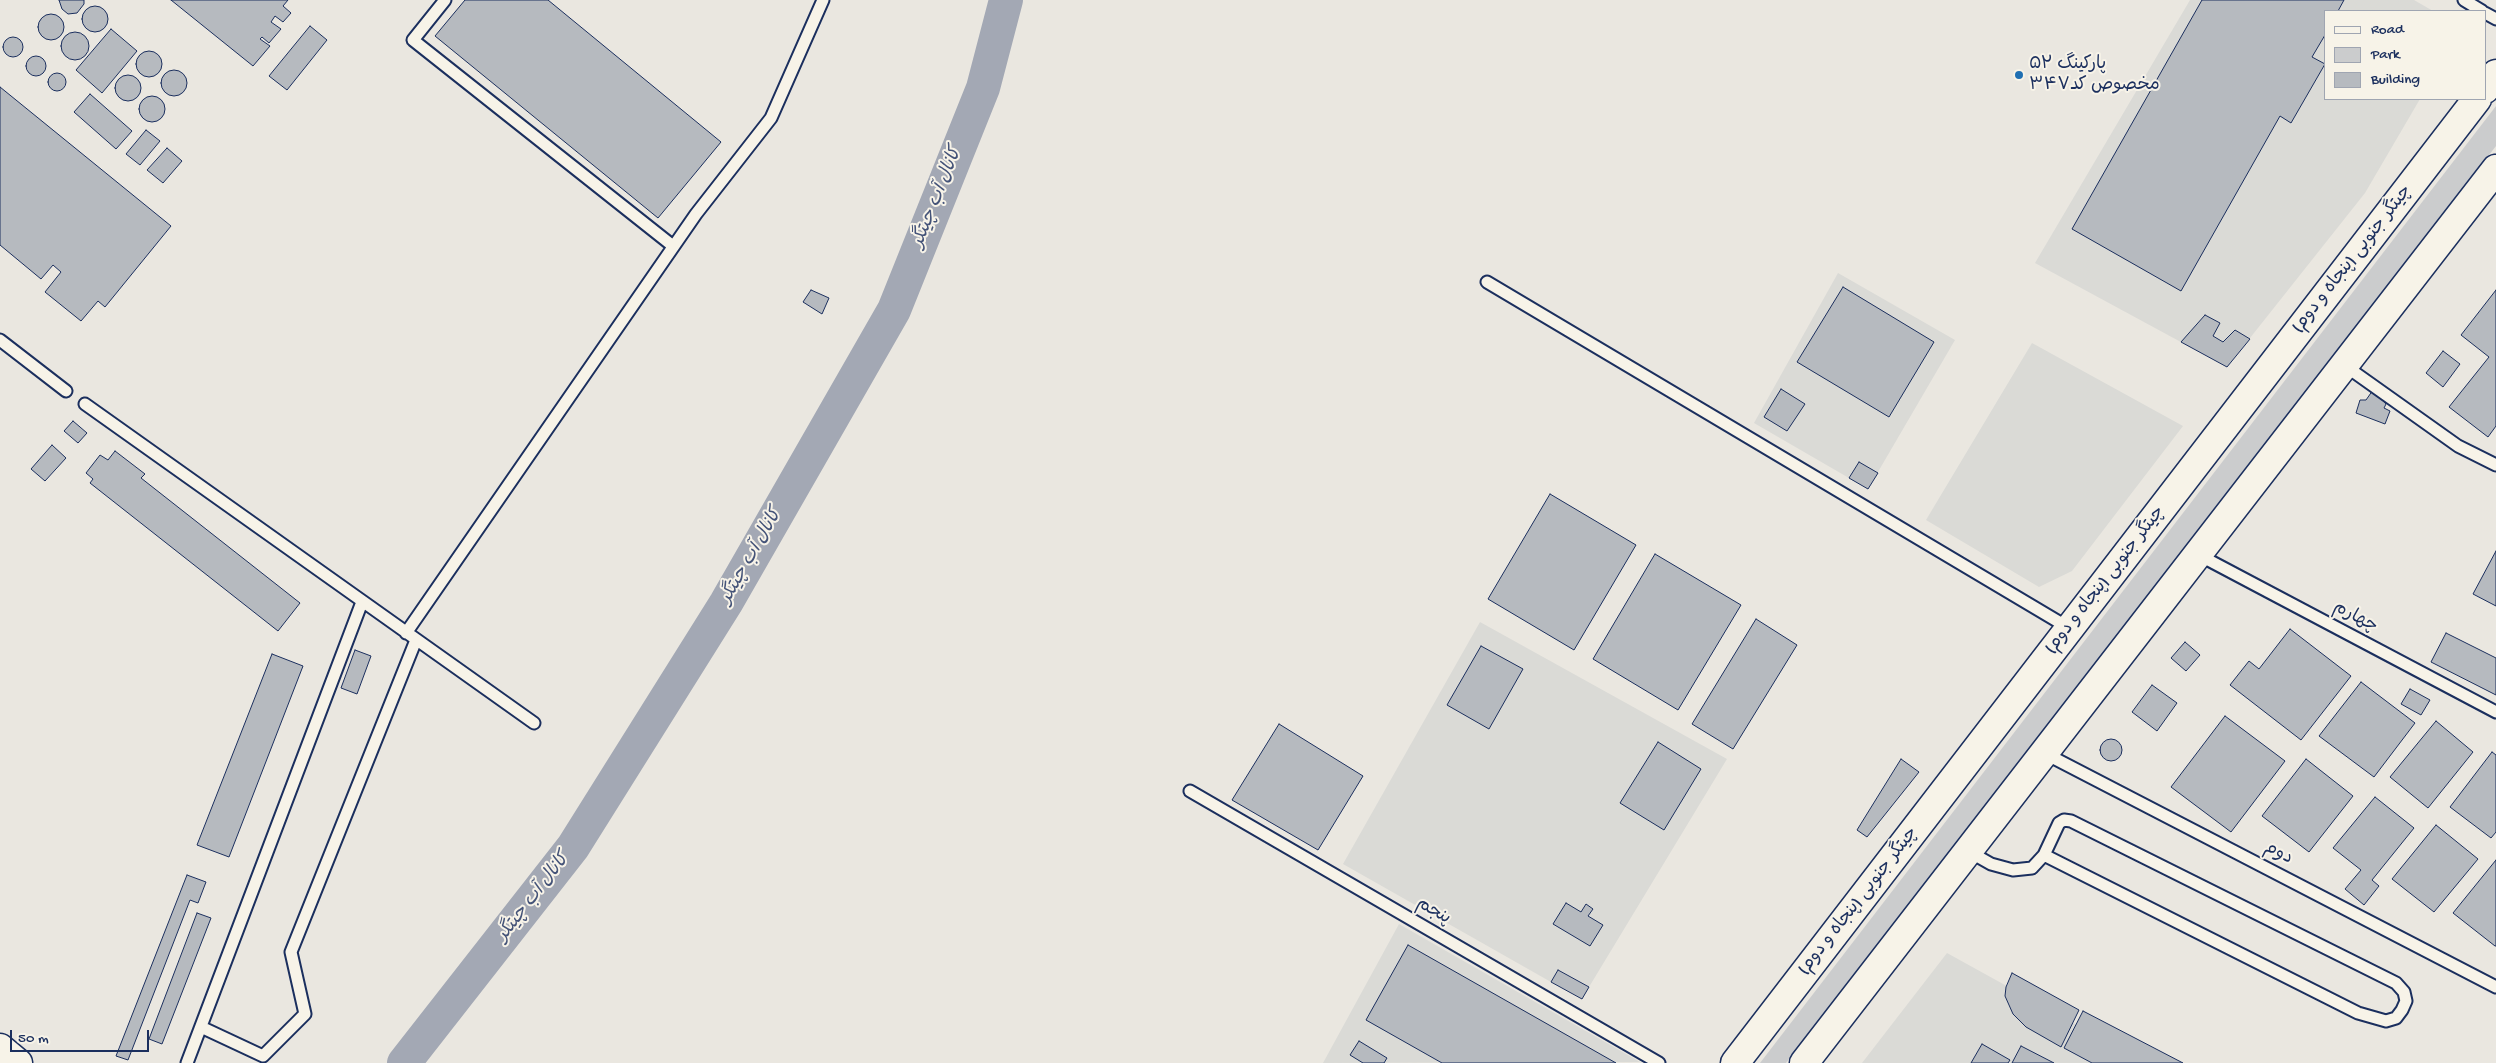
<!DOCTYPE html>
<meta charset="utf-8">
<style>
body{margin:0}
#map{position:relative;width:2496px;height:1063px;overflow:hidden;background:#eae7e0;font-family:"Gochi Hand",sans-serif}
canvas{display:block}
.legend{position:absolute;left:2324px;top:10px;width:162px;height:90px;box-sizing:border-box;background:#f7f3e8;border:1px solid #9fa5b1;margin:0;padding:6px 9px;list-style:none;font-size:15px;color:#1b2f5e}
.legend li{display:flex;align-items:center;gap:10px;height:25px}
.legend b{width:25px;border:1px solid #9fa5b1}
.scale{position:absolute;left:10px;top:1030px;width:139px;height:22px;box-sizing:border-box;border:2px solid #1b2f5e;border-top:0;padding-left:6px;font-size:15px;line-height:18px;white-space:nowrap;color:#1b2f5e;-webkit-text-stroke:4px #f7f3e8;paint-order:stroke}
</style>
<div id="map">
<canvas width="2496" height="1063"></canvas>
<ul class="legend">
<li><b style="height:6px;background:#f7f3e8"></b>Road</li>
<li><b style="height:14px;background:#cbcccd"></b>Park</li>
<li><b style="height:14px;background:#b6babf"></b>Building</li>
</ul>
<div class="scale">50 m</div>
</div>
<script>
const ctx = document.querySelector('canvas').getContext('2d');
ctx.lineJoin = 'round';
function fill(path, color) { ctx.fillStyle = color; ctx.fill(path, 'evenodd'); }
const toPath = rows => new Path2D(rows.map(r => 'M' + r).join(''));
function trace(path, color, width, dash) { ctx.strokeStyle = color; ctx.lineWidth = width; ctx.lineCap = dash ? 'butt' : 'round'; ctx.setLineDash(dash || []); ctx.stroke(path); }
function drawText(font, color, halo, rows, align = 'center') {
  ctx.font = font + ' "Gochi Hand","Playpen Sans Arabic",sans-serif'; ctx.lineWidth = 4; ctx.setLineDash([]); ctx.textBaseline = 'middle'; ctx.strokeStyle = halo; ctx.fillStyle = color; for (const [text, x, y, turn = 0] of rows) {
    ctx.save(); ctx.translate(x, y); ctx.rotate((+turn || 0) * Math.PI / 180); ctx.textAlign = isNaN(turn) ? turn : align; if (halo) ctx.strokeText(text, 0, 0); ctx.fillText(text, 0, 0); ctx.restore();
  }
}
const built = toPath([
 [2190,0,2414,0,2433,11,2325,11,2325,99,2420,99,2365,193,2227,367,2035,263],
 [1838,273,1955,340,1868,489,1754,423],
 [2032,343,2183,426,2072,571,2039,587,1926,520],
 [1480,622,1727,759,1589,987,1558,970,1551,982,1343,864],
 [1399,924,1640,1062,1323,1063],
 [1947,953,2146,1063,1862,1063]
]);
const green = toPath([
 [2496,106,2496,146,1786,1063,1760,1063]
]);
const river = toPath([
 [404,1063,573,847,726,603,894,310,983,88,1006,0]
]);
const building = toPath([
 [59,0,84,0,84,4,77,13,68,14,62,9,59,0],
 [171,0,288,0,283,6,291,13,283,22,275,16,271,22,281,29,269,43,262,37,260,39,270,46,253,66,171,0],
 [465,0,548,0,721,142,658,218,435,36,465,0],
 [2202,0,2344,0,2338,11,2325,11,2325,35,2312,57,2325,64,2291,123,2280,116,2181,291,2072,229,2202,0],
 '82 19a13 13 0 1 1 26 0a13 13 0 1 1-26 0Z',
 '38 27a13 13 0 1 1 26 0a13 13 0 1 1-26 0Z',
 [310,26,327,40,287,90,269,76,310,26],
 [111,29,137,51,102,93,76,70,111,29],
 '61 46a14 14 0 1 1 28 0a14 14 0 1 1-28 0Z',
 '3 47a10 10 0 1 1 20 0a10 10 0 1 1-20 0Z',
 '136 64a13 13 0 1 1 26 0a13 13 0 1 1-26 0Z',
 '26 66a10 10 0 1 1 20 0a10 10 0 1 1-20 0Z',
 '161 83a13 13 0 1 1 26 0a13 13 0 1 1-26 0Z',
 '48 82a9 9 0 1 1 18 0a9 9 0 1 1-18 0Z',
 '115 88a13 13 0 1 1 26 0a13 13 0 1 1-26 0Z',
 [0,87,171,226,105,307,98,301,81,321,45,292,61,272,53,265,41,279,0,245,0,87],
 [90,94,132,131,116,149,74,112,90,94],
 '139 109a13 13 0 1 1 26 0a13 13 0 1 1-26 0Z',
 [146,130,160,141,140,165,126,154,146,130],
 [167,148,182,161,163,183,147,170,167,148],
 [1843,287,1934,342,1889,417,1797,362,1843,287],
 [811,290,829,298,822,314,803,302,811,290],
 [2496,290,2496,426,2488,437,2449,407,2489,357,2461,335,2496,290],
 [2205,315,2220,323,2213,336,2223,342,2235,330,2250,339,2227,367,2181,342,2205,315],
 [2443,351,2460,364,2443,387,2426,373,2443,351],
 [1781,389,1805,404,1787,431,1764,417,1781,389],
 [2373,390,2386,404,2384,408,2390,411,2385,424,2356,413,2360,400,2366,400,2373,390],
 [73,421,87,433,78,443,64,431,73,421],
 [52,445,66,458,45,481,31,469,52,445],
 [115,451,145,474,141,478,300,603,278,631,90,483,93,479,86,473,100,455,108,460,115,451],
 [1859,462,1878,473,1868,489,1849,478,1859,462],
 [1550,494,1636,545,1574,650,1488,599,1550,494],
 [2496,551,2496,606,2473,594,2496,551],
 [1655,554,1741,605,1678,710,1593,659,1655,554],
 [1756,619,1797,645,1733,749,1692,724,1756,619],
 [2290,629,2351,676,2301,740,2230,685,2249,661,2259,669,2290,629],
 [2446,633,2496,658,2496,695,2431,662,2446,633],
 [2185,642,2200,655,2186,671,2171,658,2185,642],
 [1481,646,1523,669,1489,729,1447,705,1481,646],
 [355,650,371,656,357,694,341,688,355,650],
 [272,654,303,666,229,857,197,845,272,654],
 [2361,682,2415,723,2374,777,2319,736,2361,682],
 [2152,685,2177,703,2157,731,2132,712,2152,685],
 [2410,689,2430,700,2421,715,2401,704,2410,689],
 [2225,716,2285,761,2231,832,2171,787,2225,716],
 [2436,721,2473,752,2428,808,2390,777,2436,721],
 [1279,724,1363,776,1318,850,1232,800,1279,724],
 '2100 750a11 11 0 1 1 22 0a11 11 0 1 1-22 0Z',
 [1658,742,1701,769,1664,830,1620,803,1658,742],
 [2492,752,2496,755,2496,832,2491,838,2450,807,2492,752],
 [1901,759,1919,772,1867,837,1857,830,1901,759],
 [2306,759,2353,796,2309,852,2262,816,2306,759],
 [2375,797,2414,828,2372,880,2379,886,2364,905,2345,889,2361,870,2333,848,2375,797],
 [2436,825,2478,859,2434,912,2392,879,2436,825],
 [2496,860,2496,946,2495,946,2453,913,2496,860],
 [187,875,206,882,198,903,190,900,128,1060,116,1056,187,875],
 [1566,903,1581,912,1586,904,1593,909,1588,916,1603,925,1590,946,1553,924,1566,903],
 [197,913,211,918,162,1044,149,1039,197,913],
 [1408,945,1616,1063,1442,1063,1366,1020,1408,945],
 [1558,970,1589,987,1582,999,1551,982,1558,970],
 [2012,973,2079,1010,2061,1047,2026,1027,2013,1014,2005,996,2006,987,2012,973],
 [2083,1011,2183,1063,2092,1063,2064,1048,2083,1011],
 [1359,1041,1387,1058,1384,1063,1363,1063,1350,1055,1359,1041],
 [1982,1044,2010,1060,2008,1063,1971,1063,1982,1044],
 [2021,1046,2054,1063,2012,1063,2021,1046]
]);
const service = toPath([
 [445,0,413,40,673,246],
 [2464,0,2482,11],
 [2485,13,2496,19],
 [1487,282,2069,628],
 [0,340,66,391],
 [2344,365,2458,446,2496,465],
 [85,404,534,723],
 [2197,554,2496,712],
 [406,633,696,214,771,118,823,0],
 [2044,753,2496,987],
 [1190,791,1659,1063],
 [1968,851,1991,864,2013,870,2032,868,2044,855,2059,823,2064,820,2071,821,2396,983,2404,992,2406,1001,2402,1010,2396,1018,2386,1021,2358,1013,2044,855],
 [201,1027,263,1056,305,1014,291,952,416,640],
 [187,1063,362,602]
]);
const secondary = toPath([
 [2485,89,2496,74],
 [1735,1063,2477,99],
 [1804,1063,2496,169]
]);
const primary = toPath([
 [0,1048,18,1063]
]);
const markers = [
 [2019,75,5,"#1f6fb2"]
];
const poiNames = [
 ["پارکینگ ۵۲",2029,65],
 ["مخصوص کد۳۴۷",2029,86]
];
const streetNames = [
 ["چیتگر جنوبی (پنجاه و دوم)",2353,260,-52],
 ["چیتگر جنوبی (پنجاه و دوم)",2106,581,-52],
 ["چهارم",2355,618,28],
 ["دوم",2278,854,27],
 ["چیتگر جنوبی (پنجاه و دوم)",1859,902,-52],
 ["پنجم",1433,912,30]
];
const waterNames = [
 ["کانال آب چیتگر",938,198,-68],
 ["کانال آب چیتگر",752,557,-60],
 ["کانال آب چیتگر",534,898,-52]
];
fill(built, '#dadad6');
fill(green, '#cbcccd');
trace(river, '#a3a8b4', 34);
fill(building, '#b6babf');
trace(building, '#1b2f5e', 1);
trace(service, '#1b2f5e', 15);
trace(secondary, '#1b2f5e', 31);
trace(primary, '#1b2f5e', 31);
trace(service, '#f7f3e8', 11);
trace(secondary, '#f7f3e8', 28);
trace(primary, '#f7f3e8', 28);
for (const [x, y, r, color] of markers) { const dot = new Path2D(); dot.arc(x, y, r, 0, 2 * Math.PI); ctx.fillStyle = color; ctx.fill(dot); trace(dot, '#f7f3e8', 2); }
drawText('18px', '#1b2f5e', '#f7f3e8', poiNames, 'left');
drawText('18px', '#1b2f5e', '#f7f3e8', streetNames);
drawText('italic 19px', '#445378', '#f7f3e8', waterNames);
</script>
